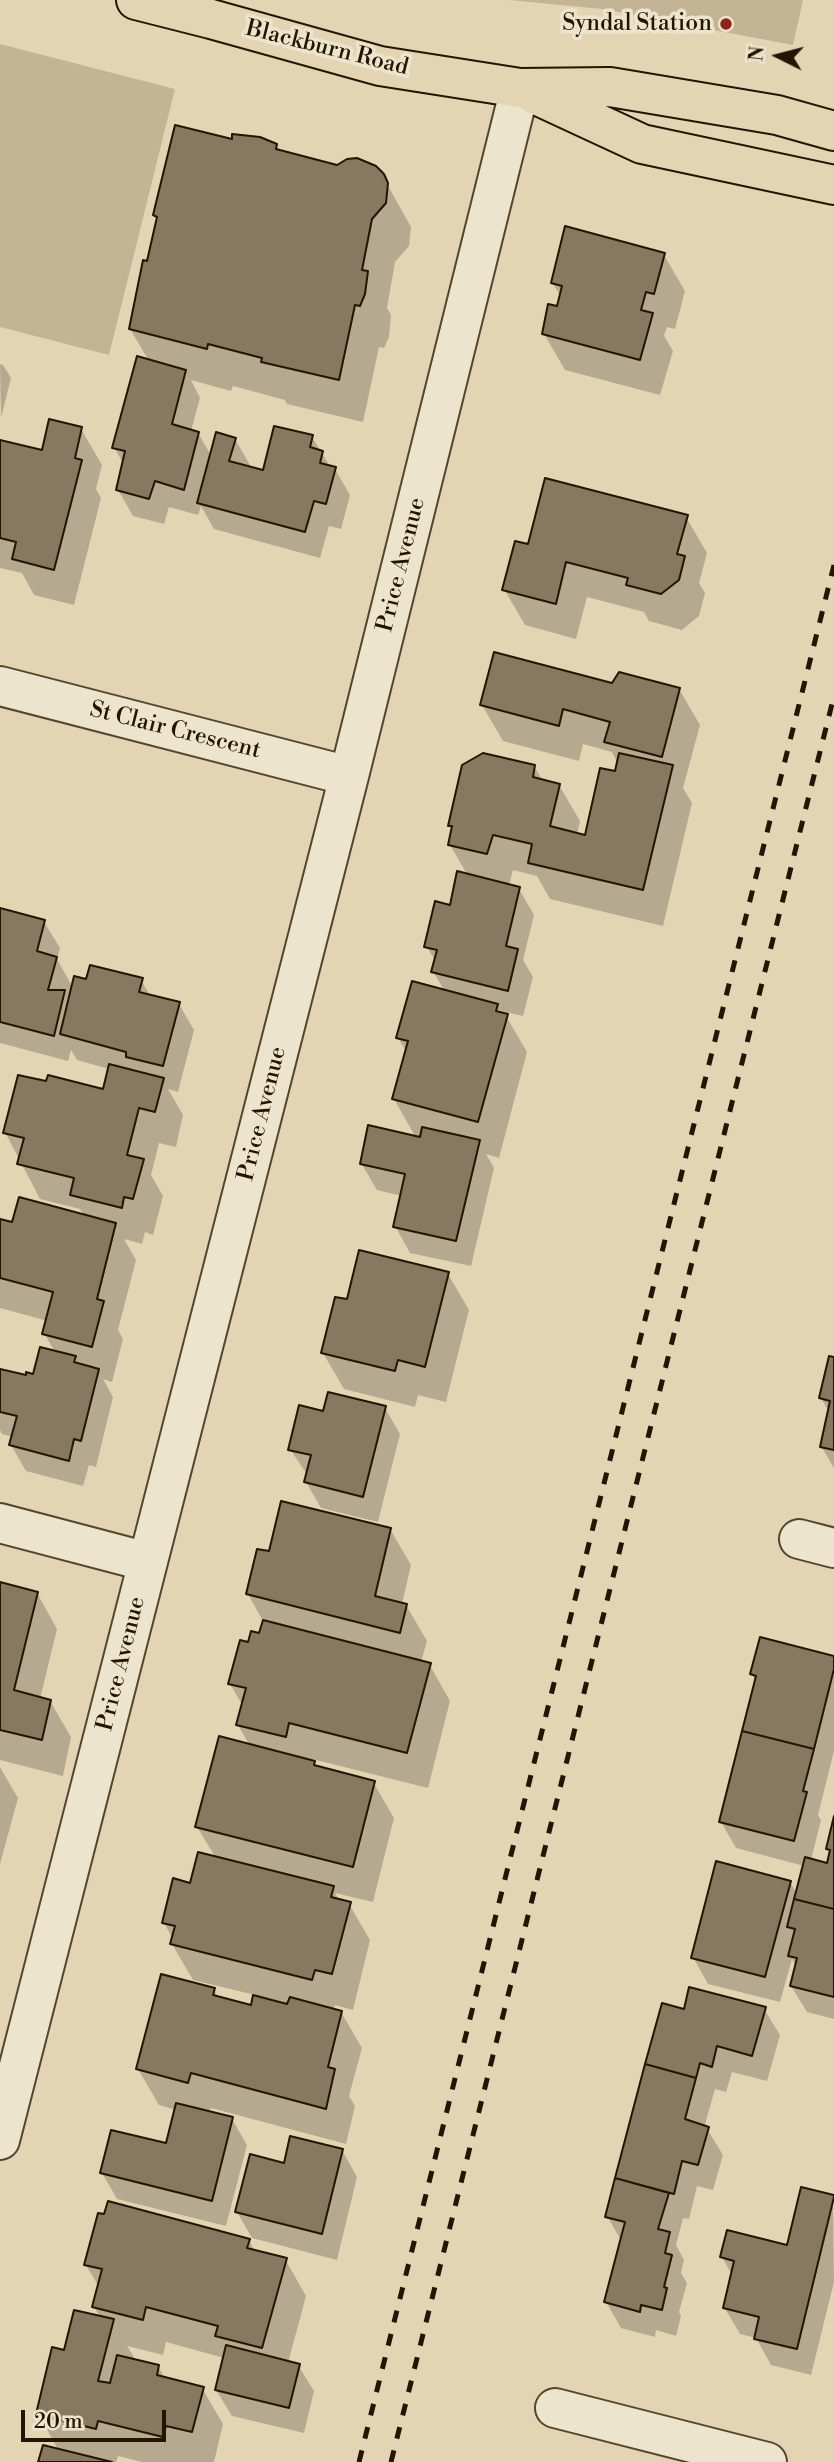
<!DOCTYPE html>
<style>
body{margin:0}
#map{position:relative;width:834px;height:2462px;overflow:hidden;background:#e3d5b4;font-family:"Libre Bodoni",serif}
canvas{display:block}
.north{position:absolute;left:743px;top:21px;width:70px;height:70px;-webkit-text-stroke:5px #ede4ce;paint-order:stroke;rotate:276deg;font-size:19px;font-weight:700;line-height:28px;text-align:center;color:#241502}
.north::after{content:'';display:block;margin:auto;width:24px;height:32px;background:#241502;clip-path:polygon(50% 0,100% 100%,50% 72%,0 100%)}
.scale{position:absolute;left:21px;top:2410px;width:145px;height:32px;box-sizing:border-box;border:4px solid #241502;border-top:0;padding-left:9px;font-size:21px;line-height:24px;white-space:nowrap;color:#241502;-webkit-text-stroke:5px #ede4ce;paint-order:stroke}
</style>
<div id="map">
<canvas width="834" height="2462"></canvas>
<div class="north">N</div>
<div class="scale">20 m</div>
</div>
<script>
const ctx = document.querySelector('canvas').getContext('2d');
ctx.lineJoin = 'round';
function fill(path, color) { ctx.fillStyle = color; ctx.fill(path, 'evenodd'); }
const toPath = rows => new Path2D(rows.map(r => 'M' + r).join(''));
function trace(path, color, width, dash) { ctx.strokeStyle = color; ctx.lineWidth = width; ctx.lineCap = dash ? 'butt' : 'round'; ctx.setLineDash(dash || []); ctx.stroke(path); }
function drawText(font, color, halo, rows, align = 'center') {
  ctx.font = font + ' "Libre Bodoni",serif'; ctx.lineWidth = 7; ctx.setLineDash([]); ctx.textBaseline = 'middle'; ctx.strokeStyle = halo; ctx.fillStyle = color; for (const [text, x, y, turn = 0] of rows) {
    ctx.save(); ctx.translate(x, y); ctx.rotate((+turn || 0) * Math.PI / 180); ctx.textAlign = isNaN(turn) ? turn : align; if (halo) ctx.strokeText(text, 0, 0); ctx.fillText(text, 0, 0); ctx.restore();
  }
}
const green = toPath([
 [510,0,803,0,793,45,602,9],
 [0,44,175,89,109,355,0,327]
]);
const shadow = toPath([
 [233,141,276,145,280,152,337,167,382,175,411,227,409,246,395,262,387,308,391,315,389,337,384,348,379,347,363,422,287,404,285,400,233,386,231,391,191,380,200,398,191,431,198,433,212,457,235,439,250,465,249,468,264,472,312,437,331,468,335,469,350,495,341,529,329,526,320,558,214,529,201,506,198,515,169,507,164,524,133,516,118,490,124,465,114,447,149,361,130,329,158,221,155,215],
 [664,255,685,291,675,329,667,327,664,336,673,351,660,395,565,370,544,334,558,308,561,297,552,282],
 [0,364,3,365,11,378,1,418],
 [81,429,102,465,96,489,101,498,74,605,34,595,22,573,0,568,0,442,43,453],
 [686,517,707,553,699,583,705,593,699,616,682,630,649,621,644,612,587,597,576,639,525,625,504,589,529,547],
 [613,685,679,689,700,725,683,788,692,803,663,926,550,899,537,876,513,870,509,886,519,889,534,915,523,960,533,977,523,1016,498,1010,506,1016,527,1052,499,1158,486,1154,494,1168,471,1266,410,1253,395,1226,402,1196,377,1190,361,1163,416,1138,394,1099,407,1053,398,1038,445,992,433,971,436,962,426,946,468,876,450,845,453,830,450,825,534,766,543,781,559,785,580,821,577,835,586,837,616,773,618,764,612,752,583,744,579,761,503,741,482,705],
 [0,910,44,922,60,948,57,959,73,988,87,981,141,980,151,997,179,1004,194,1030,178,1092,168,1089,183,1115,176,1147,159,1143,151,1175,163,1196,153,1235,145,1232,142,1244,124,1239,136,1260,118,1330,123,1339,112,1382,103,1379,113,1397,96,1467,89,1465,83,1486,26,1471,11,1445,13,1437,2,1434,0,1430,0,1371,27,1378,35,1376,55,1352,44,1333,48,1321,0,1308,0,1221,13,1225,84,1216,80,1209,40,1199,5,1132,104,1091,109,1069,77,1060,71,1050,68,1061,0,1043],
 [448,1274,469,1310,446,1402,418,1395,415,1407,344,1389,323,1353,348,1301],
 [834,1358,834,1468,821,1446,829,1412,821,1398],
 [385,1408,400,1434,378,1522,321,1508,306,1482,308,1476,290,1449,324,1413],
 [390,1529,411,1565,402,1604,406,1605,427,1641,421,1662,429,1664,450,1701,428,1788,312,1759,317,1768,373,1782,394,1818,373,1902,335,1893,340,1901,349,1904,370,1940,353,2010,335,2005,334,2010,341,2012,362,2048,349,2096,355,2106,346,2144,211,2108,209,2113,232,2119,247,2145,226,2226,117,2199,102,2173,168,2145,176,2110,159,2105,138,2069,214,1990,219,1998,252,2007,255,1995,193,1980,172,1944,173,1939,164,1923,191,1885,216,1858,197,1827,250,1746,238,1725,243,1706,230,1684,249,1644,261,1636,264,1623,248,1594,270,1553],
 [0,1584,37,1593,57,1629,40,1699,50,1701,71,1737,63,1776,0,1760],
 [834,1658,834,1751,818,1815,821,1820,811,1860,829,1865,831,1855,828,1849,834,1823,834,2019,807,2012,791,1986,796,1967,792,1959,780,2002,708,1984,693,1957,790,1882,797,1894,804,1866,736,1848,721,1822,756,1682,752,1674],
 [0,1767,18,1798,0,1864],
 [764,2009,780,2035,767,2081,732,2072,726,2092,715,2089,704,2128,707,2129,723,2155,713,2190,697,2186,689,2219,683,2218,676,2245,684,2260,681,2273,687,2283,679,2312,681,2316,676,2336,656,2330,655,2337,621,2328,606,2302,622,2242,607,2216,647,2064,685,2011],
 [342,2150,357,2177,337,2260,252,2238,237,2212,285,2165],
 [833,2197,834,2282,811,2375,771,2365,756,2338,740,2334,724,2307,732,2275,722,2257,788,2247],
 [249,2240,255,2252,285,2259,306,2296,288,2363,298,2365,314,2391,304,2433,232,2416,216,2390,224,2358,166,2342,163,2355,127,2346,134,2357,133,2360,158,2366,165,2379,202,2388,223,2424,214,2462,142,2462,118,2456,116,2462,40,2462,59,2451,38,2414,65,2352,100,2318,94,2306,99,2287,86,2265]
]);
const building = toPath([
 [175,125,232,139,232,134,260,137,277,144,276,149,337,165,347,159,357,158,376,166,384,174,388,183,386,203,372,219,362,270,368,271,365,294,360,306,355,305,339,380,261,362,262,358,208,344,207,349,129,329,143,260,147,261,157,217,153,215,175,125],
 [565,226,665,253,654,294,646,292,641,310,653,313,640,360,542,334,548,304,557,306,562,286,551,283,565,226],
 [137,356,186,370,172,424,199,432,184,490,155,481,149,499,116,490,125,451,112,448,137,356],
 [49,419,82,427,75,458,82,460,54,570,12,559,16,542,0,538,0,440,42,450,49,419],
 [274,426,313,435,310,447,323,451,320,463,336,467,326,504,314,501,305,532,197,503,216,432,236,438,229,461,263,470,274,426],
 [545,478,688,515,677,554,685,556,679,580,661,594,626,585,628,578,566,562,556,604,502,590,515,541,528,544,545,478],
 [494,652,612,683,619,672,680,688,662,757,604,742,610,722,563,709,559,726,480,705,494,652],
 [483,753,535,765,533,777,560,784,550,826,585,835,600,768,615,771,619,753,673,765,643,890,528,863,532,844,493,835,487,854,448,845,452,826,448,826,462,765,483,753],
 [457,871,520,887,506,946,518,949,508,991,431,972,437,950,424,947,435,901,450,905,457,871],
 [0,908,45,920,37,951,57,957,48,990,65,990,54,1036,0,1022,0,908],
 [90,965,143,978,139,992,180,1002,163,1066,126,1057,126,1052,60,1034,74,976,86,979,90,965],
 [412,981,498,1004,496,1011,508,1014,478,1122,392,1099,408,1041,396,1038,412,981],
 [109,1064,164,1078,155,1112,139,1108,127,1155,144,1159,133,1199,124,1197,122,1208,70,1195,74,1178,17,1164,24,1138,3,1133,18,1075,46,1081,48,1075,103,1089,109,1064],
 [368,1125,420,1137,422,1127,480,1140,456,1241,393,1227,405,1174,360,1164,368,1125],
 [19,1197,116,1223,97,1299,104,1301,92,1347,42,1334,53,1292,0,1278,0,1219,12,1222,19,1197],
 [359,1250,449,1272,425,1367,398,1360,395,1371,321,1353,335,1297,347,1299,359,1250],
 [40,1347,76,1356,74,1362,99,1369,81,1441,74,1439,69,1461,9,1445,17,1416,0,1412,0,1369,26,1375,26,1372,33,1374,40,1347],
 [829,1356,834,1357,834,1450,820,1447,830,1401,819,1398,829,1356],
 [328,1392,386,1406,363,1497,304,1482,311,1455,288,1450,299,1405,323,1411,328,1392],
 [281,1501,391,1528,375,1596,407,1604,400,1633,246,1594,257,1549,269,1551,281,1501],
 [0,1582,38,1592,14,1690,51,1700,42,1740,0,1730,0,1582],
 [263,1620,431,1663,407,1753,289,1723,286,1737,236,1725,246,1688,228,1684,240,1640,248,1642,251,1631,259,1633,263,1620],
 [760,1637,834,1656,834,1669,814,1749,742,1731,756,1676,750,1674,760,1637],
 [742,1731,814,1749,803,1791,807,1792,794,1841,719,1822,742,1731],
 [219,1736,315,1761,314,1765,375,1781,353,1867,195,1827,219,1736],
 [834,1816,834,1909,794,1899,805,1857,827,1863,830,1850,826,1849,834,1816],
 [198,1852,334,1886,331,1897,351,1902,332,1974,315,1970,312,1980,170,1944,175,1926,162,1923,173,1878,190,1883,198,1852],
 [716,1861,791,1881,765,1977,691,1958,716,1861],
 [794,1899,834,1909,834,1997,790,1986,797,1958,788,1956,795,1929,787,1927,794,1899],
 [161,1974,215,1988,213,1995,251,2005,253,1995,287,2004,290,1997,342,2011,328,2067,335,2069,326,2109,191,2073,188,2083,136,2069,161,1974],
 [689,1987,766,2007,752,2056,717,2046,712,2067,700,2063,696,2078,645,2064,662,2003,684,2009,689,1987],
 [645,2064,696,2078,685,2119,709,2127,698,2165,682,2161,674,2194,615,2178,645,2064],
 [176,2103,233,2117,212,2201,100,2173,111,2130,166,2143,176,2103],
 [290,2136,343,2149,322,2234,235,2212,250,2154,284,2163,290,2136],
 [615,2178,669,2193,658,2229,670,2232,665,2253,672,2255,664,2287,667,2288,662,2310,641,2305,640,2312,604,2302,625,2222,605,2217,615,2178],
 [801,2187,834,2195,834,2197,797,2349,754,2339,759,2317,723,2308,734,2261,720,2257,727,2230,787,2245,801,2187],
 [108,2201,250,2239,247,2248,287,2258,262,2348,215,2336,218,2326,146,2307,143,2320,92,2307,102,2269,84,2265,98,2213,104,2214,108,2201],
 [74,2310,114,2319,98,2381,110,2383,117,2355,159,2365,157,2375,204,2387,192,2432,166,2426,163,2437,98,2421,96,2429,36,2414,52,2347,64,2350,74,2310],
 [226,2345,300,2364,289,2408,215,2390,226,2345],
 [43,2445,112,2462,38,2462,43,2445]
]);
const street = toPath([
 [0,686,349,776],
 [0,1523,148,1562],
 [799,1539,834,1548],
 [0,2140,349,776,520,88],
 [555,2408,767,2462]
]);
const primary = toPath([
 [136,0,211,19,380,66,520,88,610,87,777,115,834,131],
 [532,93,642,144,834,185]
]);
const rail = toPath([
 [359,2462,834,565],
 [391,2462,834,696]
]);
const markers = [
 [726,24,7,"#8f2418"]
];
const poiNames = [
 ["Syndal Station",712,24]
];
const streetNames = [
 ["Blackburn Road",327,49,14],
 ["Price Avenue",402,565,-76],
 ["St Clair Crescent",175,731,14],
 ["Price Avenue",263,1114,-76],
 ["Price Avenue",122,1664,-76]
];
fill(green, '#c3b496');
fill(shadow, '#0003');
fill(building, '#87795f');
trace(building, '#241502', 2);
trace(street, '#54452e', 42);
trace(primary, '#241502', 42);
trace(street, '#ede4ce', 38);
trace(primary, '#e3d5b4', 38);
trace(rail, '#241502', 5, [12, 12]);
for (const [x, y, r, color] of markers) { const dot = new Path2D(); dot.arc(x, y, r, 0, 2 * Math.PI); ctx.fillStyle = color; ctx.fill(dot); trace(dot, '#ede4ce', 2.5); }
drawText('23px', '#241502', '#ede4ce', poiNames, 'right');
drawText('23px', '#241502', '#ede4ce', streetNames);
</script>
